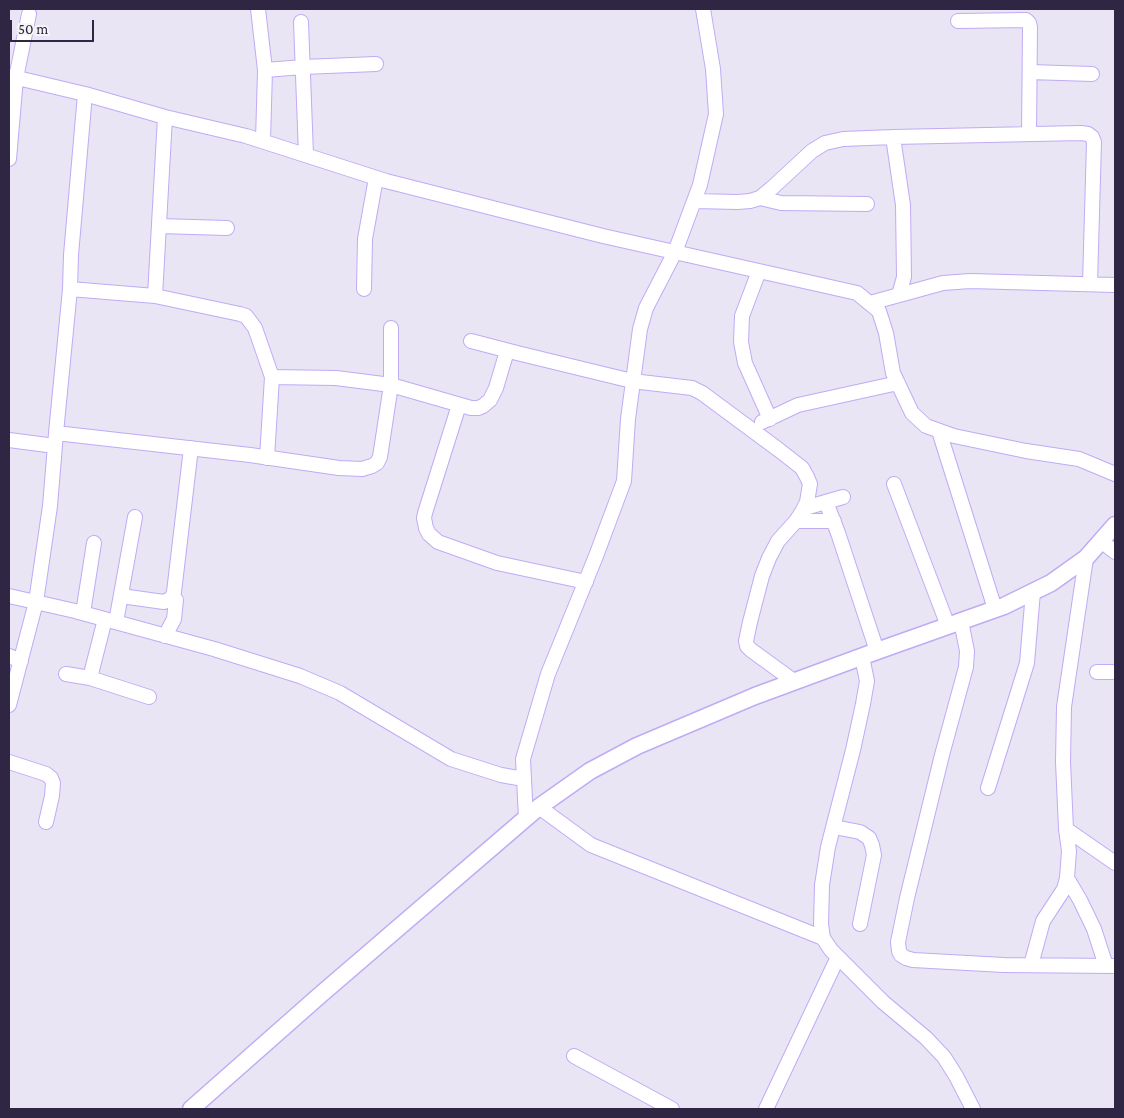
<!DOCTYPE html>
<style>
body{margin:0}
#map{position:relative;width:1124px;height:1118px;overflow:hidden;background:#e9e5f4;font-family:"Crimson Pro",serif}
canvas{display:block}
.frame{position:absolute;inset:0;border:10px solid #2f2644;pointer-events:none}
.scale{position:absolute;left:10px;top:20px;width:84px;height:22px;box-sizing:border-box;border:2px solid #2f2644;border-top:0;padding-left:6px;font-size:15px;line-height:18px;white-space:nowrap;color:#2f2644;-webkit-text-stroke:4px #f5f5f5;paint-order:stroke}
</style>
<div id="map">
<canvas width="1124" height="1118"></canvas>
<div class="frame"></div>
<div class="scale">50 m</div>
</div>
<script>
const ctx = document.querySelector('canvas').getContext('2d');
ctx.lineJoin = 'round';
const toPath = rows => new Path2D(rows.map(r => 'M' + r).join(''));
function trace(path, color, width, dash) { ctx.strokeStyle = color; ctx.lineWidth = width; ctx.lineCap = dash ? 'butt' : 'round'; ctx.setLineDash(dash || []); ctx.stroke(path); }
const minor = toPath([
 [258,9,265,70,263,141],
 [958,21,1026,20,1029,23,1030,27,1029,134],
 [301,22,306,155],
 [265,70,303,67,376,64],
 [1030,72,1092,74],
 [9,76,85,94,165,117,246,136,386,181,603,236,857,293,879,311,886,333,893,373,912,413,926,426,954,436,1026,451,1079,459,1115,474],
 [893,137,903,205,904,277,899,295],
 [9,159,16,78,29,14],
 [760,198,781,203,867,204],
 [694,201,738,202,750,201,760,198,772,188,812,151,825,143,843,139,893,137,1081,133,1088,134,1092,137,1094,142,1090,284],
 [159,226,227,228],
 [759,271,742,316,741,342,745,363,770,419],
 [70,289,155,296,240,314,246,316,255,328,272,377,267,458],
 [364,289,365,239,376,178],
 [155,296,165,117],
 [870,303,943,283,970,281,1115,285],
 [471,341,517,353,632,381,692,388,702,393,779,450,802,468,807,477,810,484,807,502,802,512,796,521,778,541,769,558,762,576,750,622,746,641,747,646,751,650,795,682],
 [272,377,336,378,391,385,471,408,478,408,483,406,490,400,496,388,507,351],
 [459,405,425,513,424,518,426,528,429,534,438,542,497,563,586,582],
 [762,422,798,405,898,383],
 [939,431,995,609],
 [56,433,250,455,339,468,362,469,372,466,377,463,380,457,391,385,391,328],
 [9,440,55,446],
 [894,484,948,626],
 [826,502,838,533,877,651],
 [805,508,843,497],
 [796,521,834,521],
 [1101,541,1115,552],
 [9,596,75,611,214,649,300,676,340,693,451,759,501,775,524,779],
 [121,596,164,602,172,598,174,592,191,448],
 [83,613,94,543],
 [961,621,967,651,966,667,942,755,907,898,898,942,899,951,901,955,906,958,913,960,1004,965,1115,966],
 [116,622,135,517],
 [165,636,174,619,176,600],
 [9,656,21,661],
 [862,657,867,681,863,704,853,750,828,847,822,885,821,924,823,938,831,950,883,1002,926,1038,944,1057,956,1076,973,1109],
 [1097,672,1115,672],
 [66,674,90,678,149,697],
 [90,678,105,619],
 [9,705,36,602,50,506,56,433,70,289,71,255,85,94],
 [9,762,46,774,51,778,53,783,52,796,46,822],
 [988,788,1027,663,1033,592],
 [539,807,591,845,823,938],
 [526,818,523,759,548,674,596,556,624,481,628,419,640,329,646,308,675,252,700,185,716,114,713,69,703,9],
 [834,827,860,832,869,838,872,845,874,855,860,924],
 [1066,829,1115,863],
 [1067,878,1080,900,1094,929,1106,966],
 [1031,965,1043,921,1064,889,1067,878,1069,851,1066,829,1063,762,1064,707,1086,558],
 [574,1056,672,1109],
 [766,1109,838,957]
]);
const major = toPath([
 [191,1109,319,996,526,818,539,807,590,771,637,746,755,696,877,651,1004,606,1051,583,1086,558,1115,525]
]);
trace(minor, '#c0abf5', 16);
trace(major, '#c0abf5', 19);
trace(minor, '#fff', 14);
trace(major, '#fff', 16);
</script>
